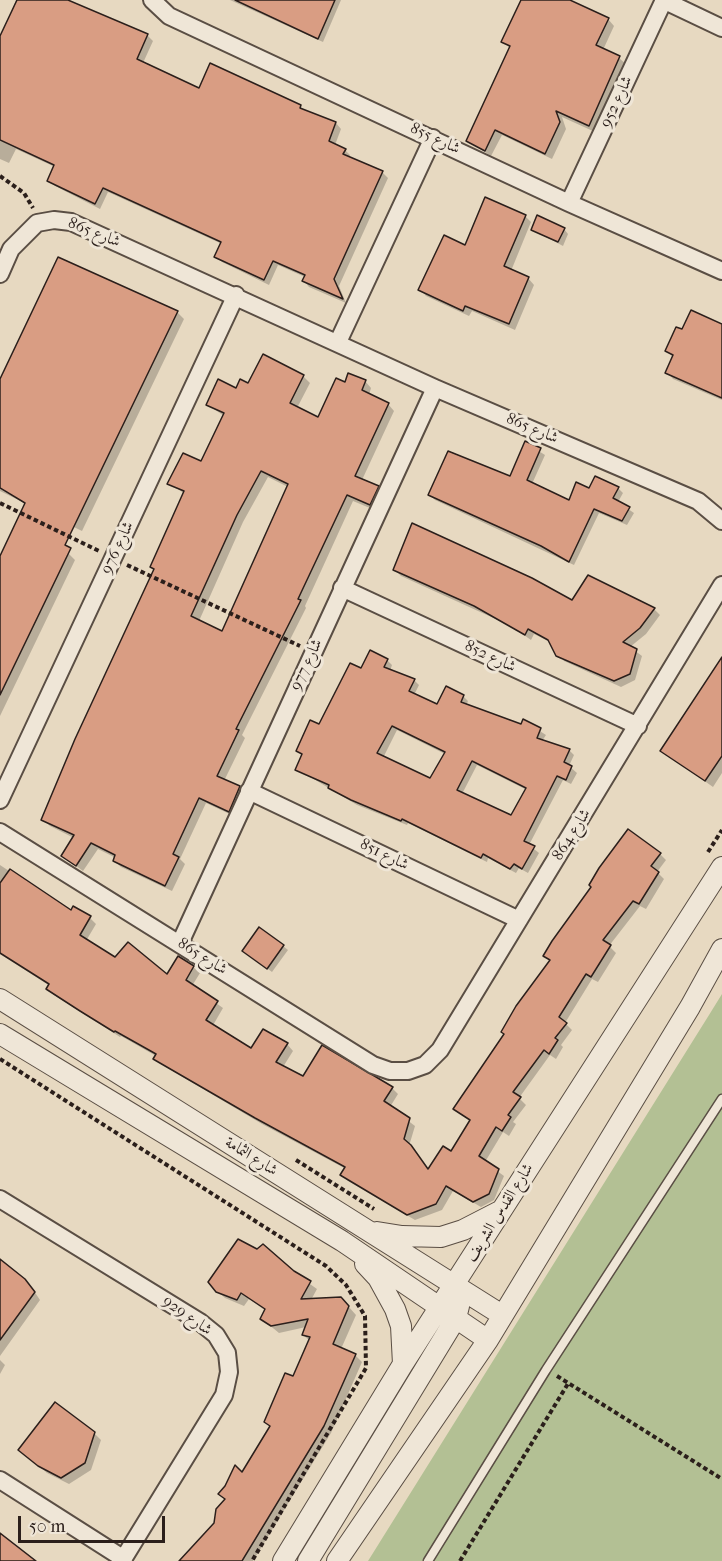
<!DOCTYPE html>
<meta charset="utf-8">
<style>
body{margin:0}
#map{position:relative;width:722px;height:1561px;overflow:hidden;background:#e7d9c1;font-family:"IM FELL French Canon",serif}
canvas{display:block}
.scale{position:absolute;left:18px;top:1516px;width:147px;height:27px;box-sizing:border-box;border:3px solid #2b1f1b;border-top:0;padding-left:8px;font-size:18px;line-height:21px;white-space:nowrap;color:#2b1f1b;-webkit-text-stroke:4px #efe6d7;paint-order:stroke}
</style>
<div id="map">
<canvas width="722" height="1561"></canvas>
<div class="scale">50 m</div>
</div>
<script>
const ctx = document.querySelector('canvas').getContext('2d');
ctx.lineJoin = 'round';
function fill(path, color) { ctx.fillStyle = color; ctx.fill(path, 'evenodd'); }
const toPath = rows => new Path2D(rows.map(r => 'M' + r).join(''));
function trace(path, color, width, dash) { ctx.strokeStyle = color; ctx.lineWidth = width; ctx.lineCap = dash ? 'butt' : 'round'; ctx.setLineDash(dash || []); ctx.stroke(path); }
function drawText(font, color, halo, rows, align = 'center') {
  ctx.font = font + ' "IM FELL French Canon",Amiri,serif'; ctx.lineWidth = 6; ctx.setLineDash([]); ctx.textBaseline = 'middle'; ctx.strokeStyle = halo; ctx.fillStyle = color; for (const [text, x, y, turn = 0] of rows) {
    ctx.save(); ctx.translate(x, y); ctx.rotate((+turn || 0) * Math.PI / 180); ctx.textAlign = isNaN(turn) ? turn : align; if (halo) ctx.strokeText(text, 0, 0); ctx.fillText(text, 0, 0); ctx.restore();
  }
}
const green = toPath([
 [722,994,722,1561,368,1561,709,1015]
]);
const shadow = toPath([
 [16,0,65,0,147,35,153,41,143,63,206,93,300,106,306,112,336,123,341,129,335,145,345,150,350,155,349,158,382,172,388,178,339,286,346,303,309,287,304,281,305,277,278,265,269,285,222,262,216,257,222,244,108,192,100,209,55,186,49,180,55,167,16,149,9,163,0,159,0,40],
 [230,0,341,0,323,42],
 [522,0,565,0,608,19,614,26,603,50,619,58,626,64,595,132,562,117,566,129,552,159,502,135,491,156,468,141,511,49,502,41],
 [525,216,531,222,511,271,528,278,534,285,515,330,472,311,469,316,426,296,420,289],
 [564,229,568,234,563,246,533,230],
 [177,312,184,319,82,531,0,491,0,382],
 [722,325,722,400,673,379,667,372,673,357,667,351,683,331],
 [303,376,310,383,297,408,319,419,346,384,365,381,371,388,369,395,388,404,394,411,362,480,378,487,384,493,377,511,353,501,305,606,306,608,242,735,245,738,224,781,239,788,245,794,236,817,206,803,180,859,185,864,172,891,121,867,114,861,116,858,98,849,83,871,63,856,74,838,50,826,43,820,155,570,185,494,169,483,202,463,224,416,208,405,249,385],
 [268,477,288,487,222,633,199,621,243,522],
 [526,443,545,455,532,484,570,502,618,488,623,493,618,502,634,513,627,525,599,513,574,565,435,500,430,495,511,478],
 [68,553,75,560,0,716,0,559],
 [395,570,573,602,654,609,660,615,646,634,630,647,642,656,635,680,621,687,564,661,552,643,534,634,531,640,511,626,401,576],
 [722,659,722,773,713,787,662,751],
 [387,660,392,665,390,671,414,680,419,685,414,695,437,706,463,696,468,701,466,706,521,726,524,721,546,735,542,741,569,750,574,755,569,766,577,773,571,784,563,780,529,845,539,853,528,873,519,868,516,873,488,858,487,862,408,823,407,825,357,805,297,769,303,756,298,751,320,726,361,670],
 [397,730,445,754,431,780,383,758],
 [477,765,527,790,512,817,462,794],
 [660,854,666,860,657,872,664,879,646,909,640,906,609,946,616,953,598,982,592,979,565,1023,572,1030,561,1045,563,1047,556,1059,550,1055,519,1098,526,1105,513,1122,516,1124,509,1136,503,1132,485,1162,504,1176,494,1200,481,1207,453,1191,442,1210,415,1220,348,1181,342,1175,346,1169,262,1124,161,1064,155,1058,156,1056,121,1036,120,1037,54,995,48,989,50,986,0,954,0,865,71,912,74,908,90,918,96,924,86,941,115,959,167,976,193,967,200,973,192,986,223,1008,212,1027,252,1050,287,1044,293,1051,283,1067,303,1078,392,1088,398,1094,390,1107,415,1126,409,1146,429,1170,451,1153,471,1121,455,1109,551,962,545,955],
 [283,946,288,950,272,972,244,951],
 [0,1266,32,1288,40,1300,0,1356],
 [293,1272,317,1289,311,1300,348,1306,356,1315,341,1349,355,1355,362,1362,331,1433,253,1561,181,1561,216,1524,226,1501,220,1494,243,1474,271,1427,310,1341,303,1335,306,1327,279,1333,262,1319,266,1311,249,1299,244,1306,225,1298,217,1291],
 [0,1360,5,1365,0,1374],
 [94,1433,101,1440,91,1470,69,1484,47,1473,20,1450]
]);
const building = toPath([
 [17,0,68,0,148,34,137,59,199,88,210,63,301,105,300,108,336,122,329,141,346,149,343,154,383,171,334,279,343,299,302,281,305,275,273,261,264,280,214,257,221,242,103,188,95,204,47,181,54,165,0,140,0,36,17,0],
 [235,0,335,0,318,39,235,0],
 [521,0,570,0,609,18,596,45,620,56,589,126,556,111,560,122,545,154,495,130,485,151,466,141,510,46,501,42,521,0],
 [485,197,526,215,504,266,529,277,509,324,465,306,463,311,418,290,444,235,465,245,485,197],
 [537,215,565,228,558,242,531,230,537,215],
 [58,257,178,311,65,545,71,548,0,695,0,556,25,503,0,488,0,379,58,257],
 [691,310,722,324,722,398,665,373,673,355,665,351,676,327,682,329,691,310],
 [263,354,304,375,290,403,318,417,336,378,345,382,348,373,366,380,362,390,389,403,355,476,379,486,370,505,347,495,298,599,301,600,236,729,239,730,217,776,240,786,229,812,199,798,173,854,179,857,165,886,113,861,115,855,91,843,76,866,61,856,74,835,41,820,75,739,154,569,150,567,184,491,167,484,183,453,201,461,224,413,206,405,218,379,236,388,240,379,248,383,263,354],
 [261,471,288,484,222,631,191,616,237,515,261,471],
 [525,441,541,448,527,480,569,500,576,482,589,488,595,476,619,487,613,498,630,507,622,521,594,509,569,562,541,546,428,495,448,451,510,476,525,441],
 [412,523,532,578,572,600,588,575,655,608,640,628,623,642,637,649,630,674,614,681,556,656,548,640,528,629,525,635,474,606,393,570,412,523],
 [370,650,388,659,384,667,415,679,409,691,437,704,446,686,464,695,461,702,521,724,523,719,541,728,537,738,570,749,564,762,572,766,566,780,557,776,524,841,535,846,522,869,514,864,510,869,483,854,481,858,402,819,401,821,351,800,328,788,329,785,295,770,302,754,296,751,310,720,319,724,350,663,361,668,370,650],
 [392,726,445,752,430,778,377,753,392,726],
 [472,761,526,788,511,815,457,790,472,761],
 [722,657,722,756,705,781,660,751,722,657],
 [628,829,661,853,651,866,659,872,639,904,633,901,603,940,611,945,591,977,586,974,559,1017,567,1023,555,1038,558,1040,549,1054,544,1050,513,1092,521,1097,508,1115,511,1117,502,1131,496,1127,479,1156,499,1169,489,1194,473,1202,446,1186,436,1204,407,1215,340,1175,345,1167,255,1118,153,1059,156,1054,115,1031,114,1032,80,1011,46,989,49,984,0,953,0,883,10,869,71,910,73,906,91,916,80,935,115,957,128,942,167,974,178,956,194,966,186,980,218,1001,206,1020,251,1048,263,1029,288,1043,276,1062,303,1076,322,1045,393,1087,384,1101,410,1118,404,1139,411,1145,428,1169,443,1146,451,1151,470,1120,453,1109,504,1034,501,1032,516,1006,550,960,543,956,552,941,591,887,589,885,599,868,628,829],
 [259,927,284,945,267,969,242,951,259,927],
 [238,1239,257,1249,263,1244,294,1271,311,1281,301,1299,341,1297,349,1306,333,1344,356,1354,324,1426,242,1561,179,1561,214,1523,216,1509,225,1499,218,1494,225,1486,235,1465,242,1472,270,1426,264,1422,285,1373,293,1376,310,1337,302,1335,308,1319,271,1326,260,1319,265,1309,241,1293,237,1300,216,1292,208,1282,238,1239],
 [0,1259,25,1279,35,1292,0,1340,0,1259],
 [55,1402,95,1432,85,1463,61,1478,38,1466,18,1450,55,1402],
 [0,1533,36,1561,0,1561,0,1533]
]);
const path = toPath([
 [0,176,24,193,33,208],
 [0,503,99,551],
 [127,565,300,646],
 [708,852,722,830],
 [0,1059,326,1266,346,1285,365,1316,366,1368,252,1561],
 [296,1160,374,1209],
 [557,1376,722,1479],
 [460,1561,569,1382]
]);
const service = toPath([
 [428,1561,546,1370,722,1099]
]);
const minor = toPath([
 [152,0,169,16,569,203,722,271],
 [663,0,722,28],
 [569,203,664,0],
 [0,274,11,249,37,223,54,220,71,222,435,388,698,501,722,521],
 [338,342,433,138],
 [342,588,638,726],
 [249,791,519,920],
 [0,800,236,295],
 [0,832,373,1065,390,1071,408,1071,425,1065,440,1050,722,585],
 [180,943,435,388],
 [0,1199,200,1322,216,1335,227,1353,229,1372,224,1395,122,1561],
 [0,1480,124,1559]
]);
const tertiary = toPath([
 [0,999,502,1315],
 [0,1034,342,1241,488,1340],
 [377,1232,402,1236,441,1237,463,1230,500,1211],
 [365,1264,378,1278,395,1309,401,1326,403,1364],
 [283,1561,403,1364,722,867],
 [308,1561,456,1318,459,1306],
 [337,1561,488,1340,690,1007,722,949]
]);
const streetNames = [
 ["شارع 952",617,102,-65],
 ["شارع 855",435,139,25],
 ["شارع 865",94,233,22],
 ["شارع 865",532,429,23],
 ["شارع 976",118,548,-65],
 ["شارع 852",490,657,25],
 ["شارع 977",307,665,-65],
 ["شارع 864",572,835,-58],
 ["شارع 851",384,855,26],
 ["شارع 865",202,957,32],
 ["شارع الثمامة",251,1157,32],
 ["شارع القدس الشريف",500,1213,-58],
 ["شارع 929",187,1316,35]
];
fill(green, '#b3c094');
fill(shadow, '#0003');
fill(building, '#d99d83');
trace(building, '#2b1f1b', 1.5);
trace(service, '#5a4e44', 11);
trace(minor, '#5a4e44', 20);
trace(tertiary, '#5a4e44', 22);
trace(path, '#2b1f1b', 4, [4.5, 3]);
trace(service, '#efe6d7', 8);
trace(minor, '#efe6d7', 16);
trace(tertiary, '#efe6d7', 20);
drawText('16px', '#2b1f1b', '#efe6d7', streetNames);
</script>
